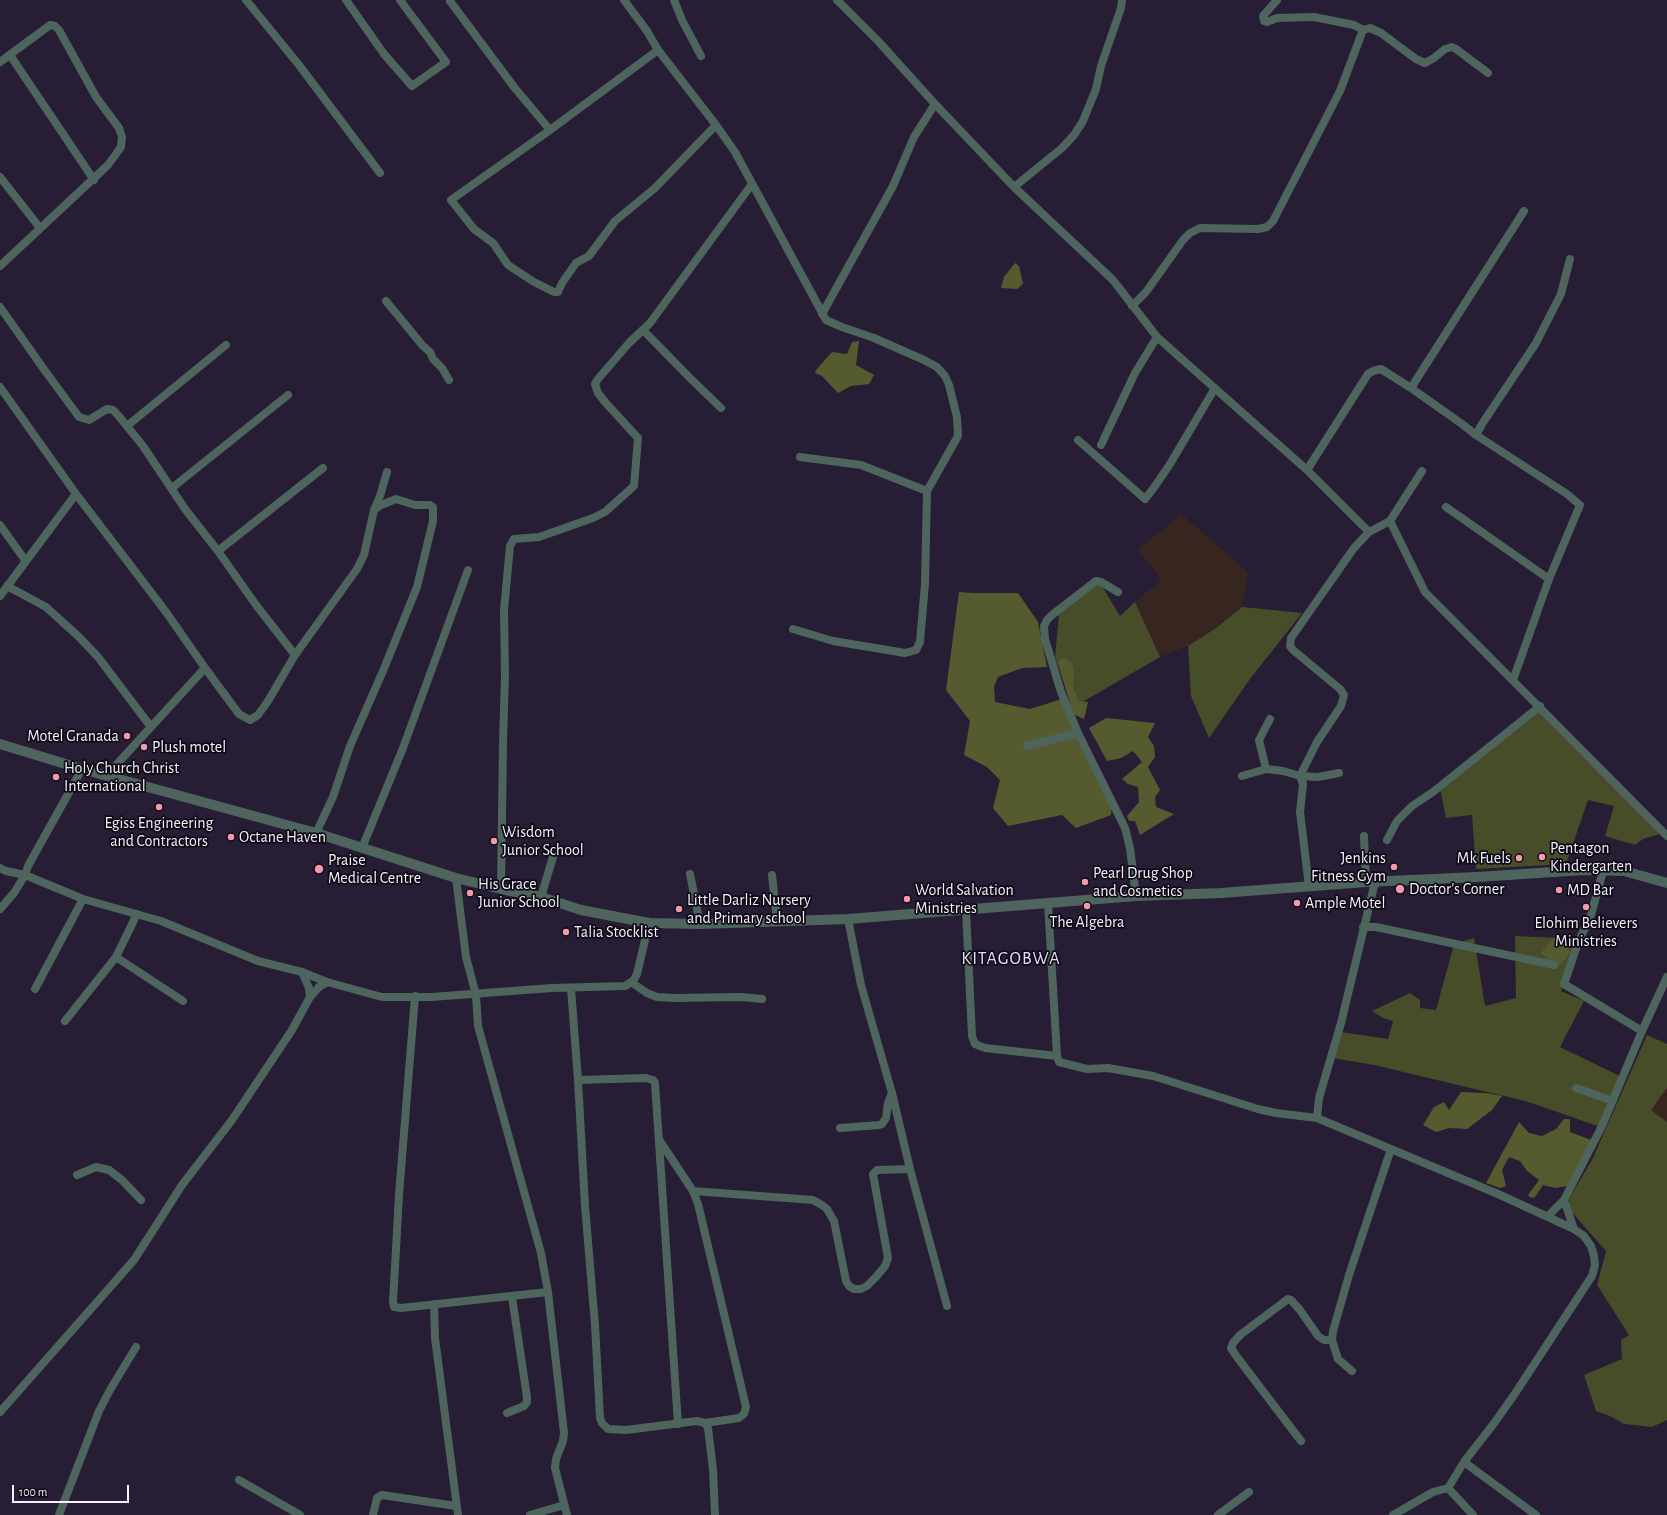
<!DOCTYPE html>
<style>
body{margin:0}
#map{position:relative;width:1667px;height:1515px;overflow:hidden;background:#271d34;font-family:"Alegreya Sans",sans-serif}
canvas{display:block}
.scale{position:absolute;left:12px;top:1485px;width:117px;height:18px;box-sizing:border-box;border:2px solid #f4eefe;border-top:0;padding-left:5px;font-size:12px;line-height:14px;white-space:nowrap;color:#f4eefe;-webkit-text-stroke:3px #0e0a14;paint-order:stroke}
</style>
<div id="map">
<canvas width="1667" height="1515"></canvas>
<div class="scale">100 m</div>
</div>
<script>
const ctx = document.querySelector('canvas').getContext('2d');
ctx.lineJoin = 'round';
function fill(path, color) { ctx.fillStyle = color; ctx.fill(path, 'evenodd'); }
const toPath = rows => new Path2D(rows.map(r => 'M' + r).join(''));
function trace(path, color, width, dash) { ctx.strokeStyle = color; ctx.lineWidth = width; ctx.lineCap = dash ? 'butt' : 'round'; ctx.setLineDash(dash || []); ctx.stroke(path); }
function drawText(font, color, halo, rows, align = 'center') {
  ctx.font = font + ' "Alegreya Sans",sans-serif'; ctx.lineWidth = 3.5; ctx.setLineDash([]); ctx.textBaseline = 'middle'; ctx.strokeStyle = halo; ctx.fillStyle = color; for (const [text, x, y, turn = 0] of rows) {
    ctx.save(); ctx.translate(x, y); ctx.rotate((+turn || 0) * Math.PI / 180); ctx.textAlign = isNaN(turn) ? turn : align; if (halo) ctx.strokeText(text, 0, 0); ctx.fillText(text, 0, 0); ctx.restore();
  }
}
const education = toPath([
 [1180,513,1248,572,1242,607,1216,628,1188,646,1160,657,1135,602,1161,580,1138,549,1175,520],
 [1667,1088,1667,1122,1651,1110]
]);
const green = toPath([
 [1100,583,1120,616,1135,602,1160,657,1072,708,1055,657,1059,613],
 [1242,607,1302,613,1250,679,1209,738,1191,696,1188,646,1216,628],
 [1543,707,1667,832,1643,839,1635,845,1605,836,1614,806,1588,800,1566,864,1476,869,1472,815,1446,818,1440,788],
 [1515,936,1555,938,1541,952,1571,952,1563,940,1576,944,1570,971,1561,991,1584,1001,1560,1047,1622,1077,1600,1127,1529,1102,1374,1065,1333,1058,1341,1032,1388,1039,1393,1021,1383,1018,1372,1011,1410,993,1420,1000,1420,1008,1436,1010,1454,944,1474,938,1485,1006,1516,998],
 [1647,1035,1667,1044,1667,1088,1651,1110,1667,1122,1667,1420,1652,1427,1624,1424,1610,1416,1596,1411,1584,1375,1622,1359,1621,1340,1629,1335,1597,1285,1606,1251,1569,1209,1569,1199,1592,1160]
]);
const forest = toPath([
 [1015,263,1019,266,1023,284,1017,289,1001,288,1004,277],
 [859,341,856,365,874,375,869,384,851,386,838,393,822,376,815,373,816,370,832,352,847,354,852,342],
 [959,592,973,593,1018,593,1038,622,1047,667,1022,668,998,677,994,687,995,702,1030,709,1062,699,1112,805,1111,815,1076,828,1062,815,1008,826,993,808,1000,780,987,767,964,755,970,721,946,690],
 [1064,658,1072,663,1074,672,1073,688,1079,701,1088,702,1084,719,1073,714,1058,661],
 [1106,718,1155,723,1148,737,1154,746,1155,757,1148,767,1160,790,1155,797,1156,807,1174,814,1140,835,1135,821,1129,821,1127,816,1139,802,1138,787,1128,784,1122,779,1142,762,1133,751,1121,758,1107,761,1089,728],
 [1556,936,1561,937,1571,952,1561,964,1554,965,1541,952],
 [1461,1092,1486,1093,1502,1096,1492,1110,1467,1129,1449,1128,1436,1132,1423,1125,1434,1107,1444,1102,1449,1110],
 [1564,1119,1570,1119,1570,1132,1594,1141,1568,1186,1555,1188,1543,1185,1535,1197,1531,1198,1528,1195,1539,1180,1527,1171,1520,1161,1509,1157,1502,1170,1506,1186,1500,1188,1486,1183,1519,1122,1529,1133,1542,1136,1556,1129]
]);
const minor = toPath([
 [246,0,299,65,380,173],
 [346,0,384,54,412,86,446,62,400,0],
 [624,0,647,31,658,50,716,125,735,152,826,320,842,327,874,338,924,360,937,367,945,376,949,385,957,417,958,436,927,491,861,465,800,457],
 [674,0,682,20,701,56],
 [837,0,878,41,935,104,1014,187,1113,280,1157,337,1307,470,1369,532,1390,521,1425,592,1667,836],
 [450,1,514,87,550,130],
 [1363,30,1370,28,1381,33,1416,59,1425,63,1434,58,1445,49,1452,47,1456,49,1488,73],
 [658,50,550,130,451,200,474,229,493,243,508,265,534,282,554,292,558,292,562,283,576,263,589,256,615,221,655,188,716,125],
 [10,55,94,180],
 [0,62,50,25,55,26,59,30,96,97,119,128,122,137,121,147,108,165,0,266],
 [0,177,40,228],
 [1014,187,1062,148,1074,135,1083,121,1096,89,1101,66,1121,8,1122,0],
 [386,301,423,346,430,352,433,359,442,368,449,380],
 [1132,306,1146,292,1183,240,1190,233,1200,228,1258,229,1267,227,1273,221,1340,91,1363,30,1354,25,1314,17,1277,18,1267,22,1264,21,1263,16,1277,0],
 [0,307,43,368,79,417,89,420,107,409,113,410,118,415,143,446,185,509,218,551,256,605,295,655],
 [822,314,893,186,914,137,935,104],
 [643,330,690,378,721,408],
 [0,387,76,494,166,612,205,668,239,714,250,720,258,715,268,701,295,655,357,569,364,555,374,510,380,496,387,472],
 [1411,388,1524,211],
 [127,426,226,345],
 [1476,435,1482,424,1536,343,1561,294,1570,259],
 [1078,440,1145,499,1153,489,1170,464,1215,388],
 [1101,445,1135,373,1157,337],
 [1307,470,1368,374,1373,371,1381,369,1411,388,1462,424,1476,435,1567,494,1580,505,1549,579,1513,680],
 [172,488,288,395],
 [1446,507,1549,579],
 [1390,521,1422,471],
 [0,525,25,560],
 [218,551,323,468],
 [7,586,46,607,78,636,98,657,151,727],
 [1118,592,1101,582,1096,581,1052,615,1047,620,1044,626,1045,639,1061,692,1078,733,1125,828,1130,848,1136,896],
 [0,596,76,494],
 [793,629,833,641,905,653,916,650,920,642,925,584,927,491],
 [1027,746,1078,733],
 [1266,769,1259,740,1270,719],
 [1339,773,1318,777,1300,776,1317,742,1341,706,1344,695,1340,689,1293,650,1290,646,1291,638,1354,548,1369,532],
 [107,775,205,668],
 [1242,776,1266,769,1283,771,1300,776,1303,784,1300,812,1309,887],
 [316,833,333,797,350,746,383,671,417,587,433,521,433,507,430,505,415,505,396,499,381,505,374,510],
 [1364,836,1366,882],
 [1387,840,1397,821,1412,806,1433,792,1540,706],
 [362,848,403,748,468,570],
 [0,868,6,871,25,875,83,899,161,921,258,961,302,972,327,982,382,997,431,997,552,988,625,986,633,981,637,974,649,923],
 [1603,871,1591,915,1578,943,1564,984,1642,1031],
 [690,874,700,924],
 [772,875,777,921],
 [456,878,466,957,476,995,478,1026,541,1253,548,1292,564,1433,563,1441,556,1459,555,1468,567,1515],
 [1375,882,1341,1023,1319,1098,1317,1118,1498,1194,1574,1229],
 [501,889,503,742,505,675,504,610,510,546,514,539,539,537,593,518,605,512,634,486,638,438,605,402,598,393,595,384,598,379,629,343,650,323,752,184],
 [541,897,553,857],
 [1048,903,1057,1056],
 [0,909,14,893,25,875,28,866,82,769],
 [966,910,972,1036,975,1044,985,1048,1057,1056,1059,1062,1087,1069,1108,1068,1153,1076,1258,1109,1276,1113,1317,1118],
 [848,919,861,985,892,1093,910,1169,947,1306],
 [1363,927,1376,927,1554,965],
 [116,957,183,1001],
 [302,972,309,988,310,997],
 [631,982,647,993,657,997,674,998,741,997,762,999],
 [571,988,578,1080,585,1206,595,1325,600,1418,602,1423,608,1429,626,1430,697,1421,705,1423,708,1428,713,1470,715,1515],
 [35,989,83,899],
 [415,996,399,1195,393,1302,394,1307,401,1308,548,1292],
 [65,1021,116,957,137,914],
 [578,1080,646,1078,653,1080,655,1083,678,1424],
 [1576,1088,1613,1101],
 [840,1128,879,1125,882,1124,886,1118,888,1103,892,1093],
 [660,1141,693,1191,698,1204,746,1407,744,1414,739,1418,705,1423],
 [77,1175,96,1167,109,1170,122,1180,141,1200],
 [693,1191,813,1200,822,1205,827,1209,834,1221,846,1281,849,1286,854,1289,861,1289,867,1286,876,1277,885,1266,888,1258,873,1174,877,1170,910,1169],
 [1548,1216,1564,1200],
 [434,1304,435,1338,458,1515],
 [1352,1371,1338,1359,1332,1340,1333,1331,1349,1275,1391,1149],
 [0,1412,134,1260,182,1185,232,1120,292,1030,310,997,319,987,327,982],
 [507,1413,524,1406,527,1402,527,1397,512,1297],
 [1301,1441,1237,1357,1231,1348,1233,1343,1240,1335,1288,1299,1291,1300,1300,1310,1318,1336,1324,1340,1332,1340],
 [1464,1462,1536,1515],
 [239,1480,300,1515],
 [1448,1488,1473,1515],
 [59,1515,99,1411,110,1390,136,1347],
 [373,1515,377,1498,382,1495,456,1506],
 [530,1515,564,1505],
 [1218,1515,1249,1492],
 [1393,1515,1433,1492,1448,1488,1464,1462,1495,1422,1516,1392,1592,1276,1595,1265,1594,1256,1591,1246,1584,1236,1574,1229,1564,1200,1602,1126,1642,1031,1667,977]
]);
const tertiary = toPath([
 [0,744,82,769,316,833,456,878,501,889,541,897,581,910,649,923,700,924,848,919,1136,896,1221,893,1366,882,1477,877,1584,870,1624,871,1667,883]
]);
const markers = [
 [127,736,4,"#f29aac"],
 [144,747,4,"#f29aac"],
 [56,777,4,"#f29aac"],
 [159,807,4,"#f29aac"],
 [231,837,4,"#f29aac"],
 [494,841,4,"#f29aac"],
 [1542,857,4,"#f29aac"],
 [1519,858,4,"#f29aac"],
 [1394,867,4,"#f29aac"],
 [319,869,5,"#f29aac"],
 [1085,882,4,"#f29aac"],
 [1400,889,5,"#f29aac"],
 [1559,890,4,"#f29aac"],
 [470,893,4,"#f29aac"],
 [907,899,4,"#f29aac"],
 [1297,903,4,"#f29aac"],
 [1087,906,4,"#f29aac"],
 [1586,907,4,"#f29aac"],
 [679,909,4,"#f29aac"],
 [566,932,4,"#f29aac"]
];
const poiNames = [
 ["Motel Granada",119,736,"right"],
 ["Plush motel",152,747],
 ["Holy Church Christ",64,768],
 ["International",64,786],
 ["Egiss Engineering",159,823,"center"],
 ["and Contractors",159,841,"center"],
 ["Wisdom",502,832],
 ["Junior School",502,850],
 ["Octane Haven",239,837],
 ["Pentagon",1550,848],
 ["Kindergarten",1550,866],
 ["Jenkins",1386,858,"right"],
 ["Fitness Gym",1386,876,"right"],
 ["Mk Fuels",1511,858,"right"],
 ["Praise",328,860],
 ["Medical Centre",328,878],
 ["Pearl Drug Shop",1093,873],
 ["and Cosmetics",1093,891],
 ["His Grace",478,884],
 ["Junior School",478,902],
 ["Doctor's Corner",1409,889],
 ["World Salvation",915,890],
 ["Ministries",915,908],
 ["MD Bar",1567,890],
 ["Little Darliz Nursery",687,900],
 ["and Primary school",687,918],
 ["Ample Motel",1305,903],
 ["The Algebra",1087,922,"center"],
 ["Elohim Believers",1586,923,"center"],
 ["Ministries",1586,941,"center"],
 ["Talia Stocklist",574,932]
];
const quarterNames = [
 ["KITAGOBWA",1011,959]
];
fill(education, '#37251f');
fill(green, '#474c29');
fill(forest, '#565b2f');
trace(minor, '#4e655e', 8);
trace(tertiary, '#4e655e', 10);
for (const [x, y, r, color] of markers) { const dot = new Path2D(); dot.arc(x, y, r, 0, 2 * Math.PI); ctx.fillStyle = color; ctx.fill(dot); trace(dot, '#0e0a14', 1.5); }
drawText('16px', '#f4eefe', '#0e0a14', poiNames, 'left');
ctx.letterSpacing = '1px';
drawText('18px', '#e7dcfb', '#0e0a14', quarterNames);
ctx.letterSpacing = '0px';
</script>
